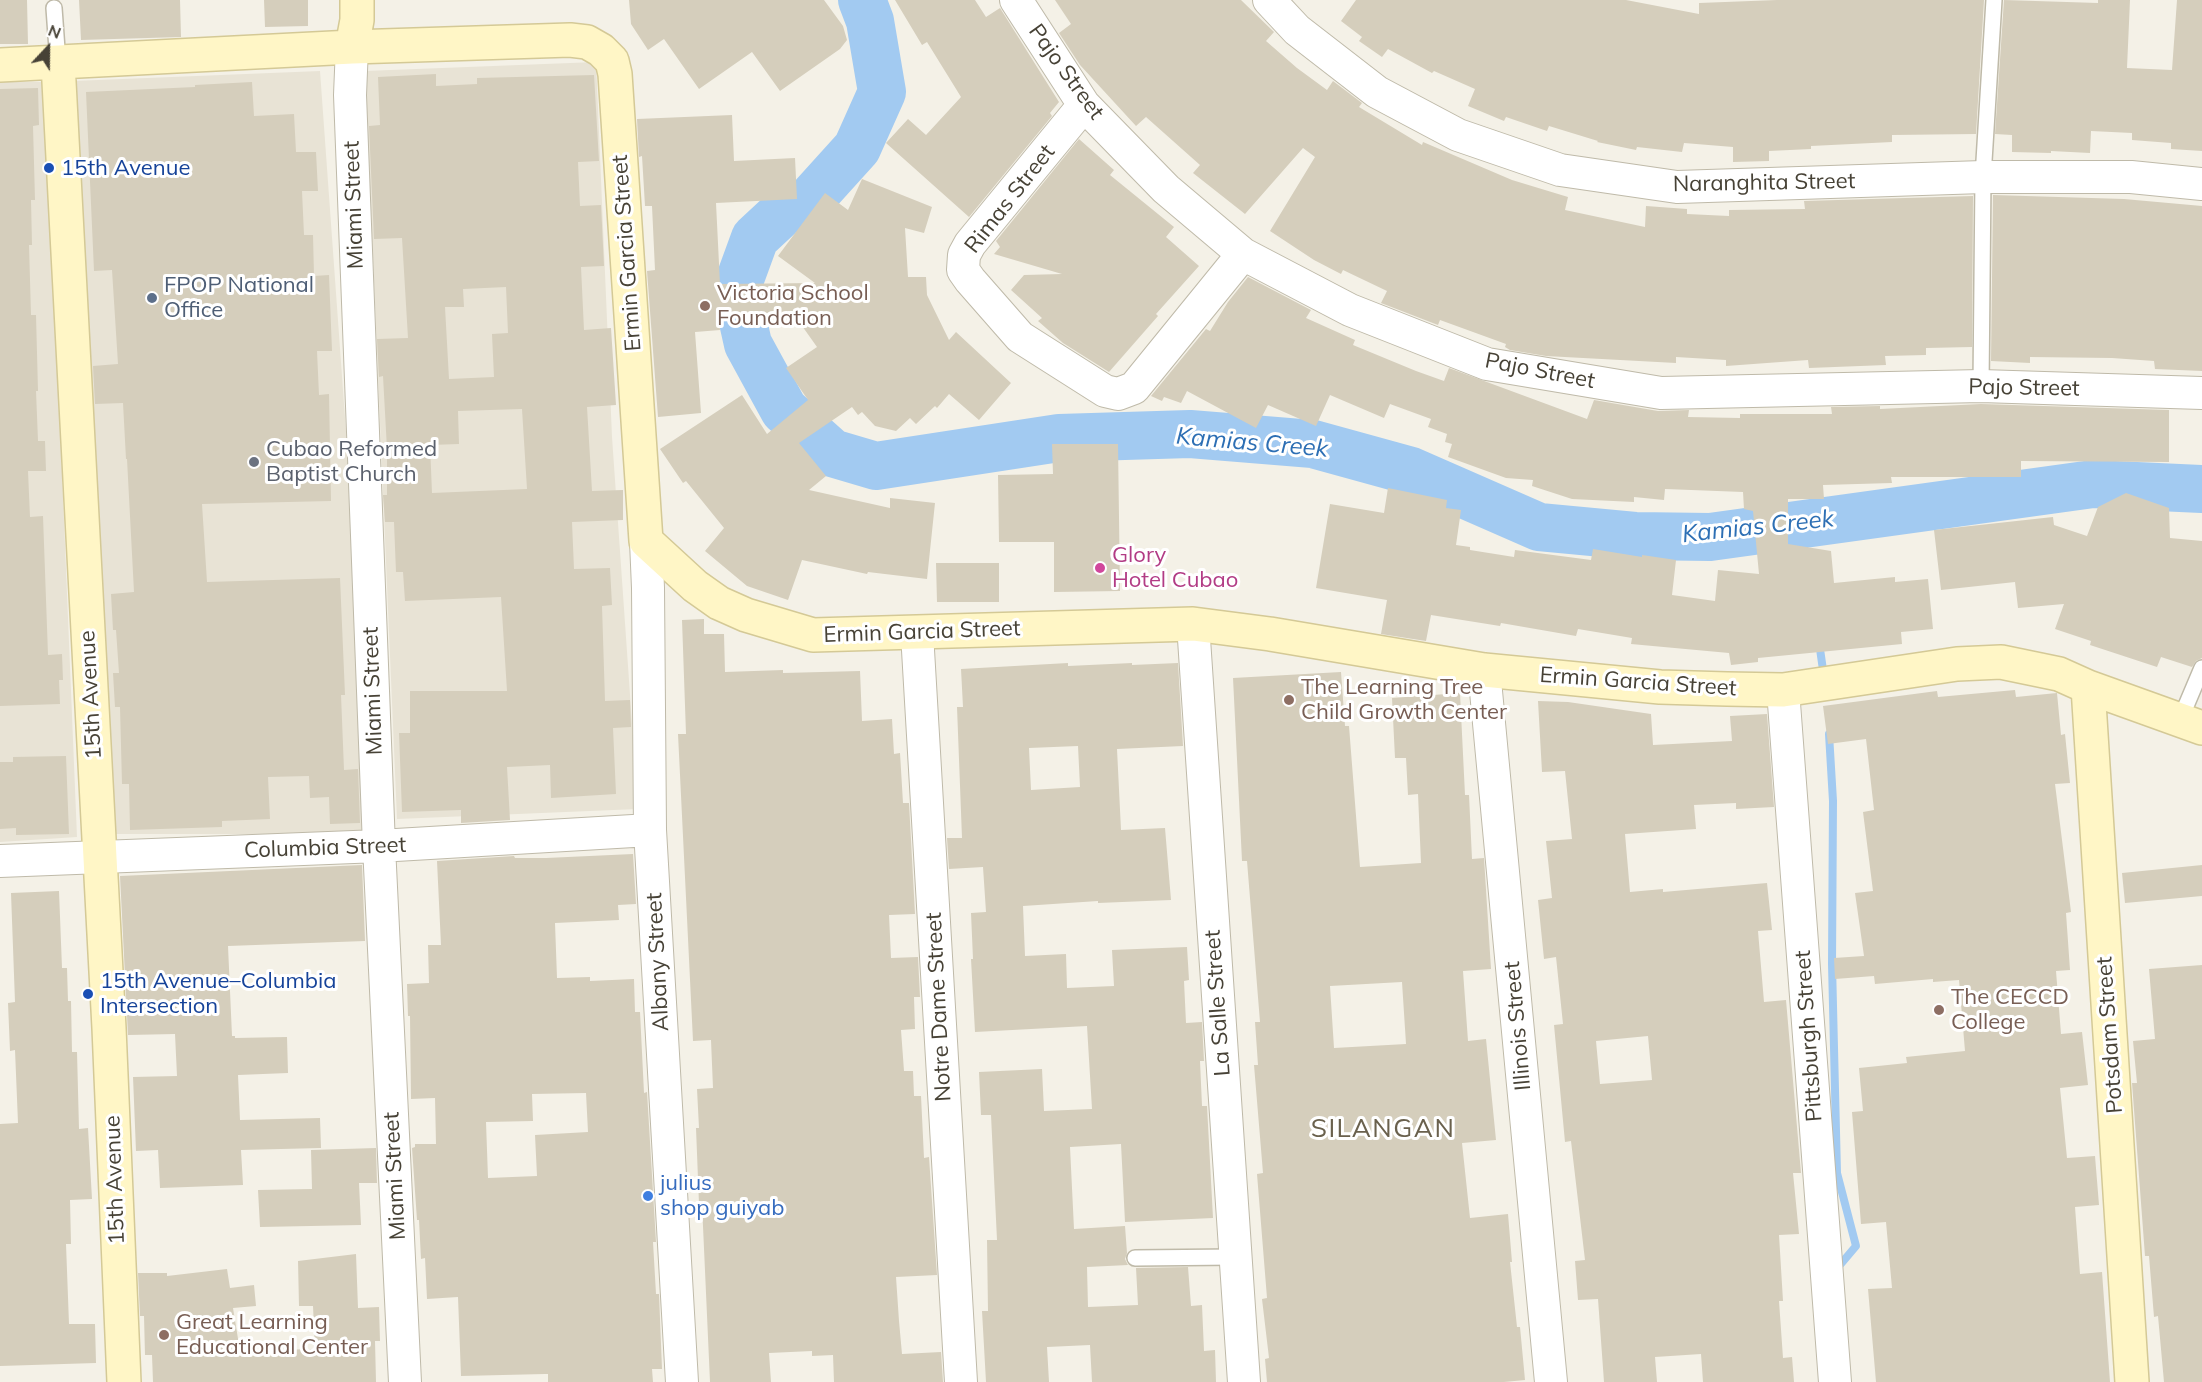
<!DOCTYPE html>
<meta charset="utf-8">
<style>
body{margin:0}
#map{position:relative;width:2202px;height:1382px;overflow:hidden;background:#f4f1e7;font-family:Mulish,sans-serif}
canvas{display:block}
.north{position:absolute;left:18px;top:18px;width:60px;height:60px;-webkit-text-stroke:4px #fff;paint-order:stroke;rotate:22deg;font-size:16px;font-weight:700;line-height:24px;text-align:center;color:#474236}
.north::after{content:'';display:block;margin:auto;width:21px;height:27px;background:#474236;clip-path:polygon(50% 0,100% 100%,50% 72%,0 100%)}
</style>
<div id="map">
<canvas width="2202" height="1382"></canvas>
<div class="north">N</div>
</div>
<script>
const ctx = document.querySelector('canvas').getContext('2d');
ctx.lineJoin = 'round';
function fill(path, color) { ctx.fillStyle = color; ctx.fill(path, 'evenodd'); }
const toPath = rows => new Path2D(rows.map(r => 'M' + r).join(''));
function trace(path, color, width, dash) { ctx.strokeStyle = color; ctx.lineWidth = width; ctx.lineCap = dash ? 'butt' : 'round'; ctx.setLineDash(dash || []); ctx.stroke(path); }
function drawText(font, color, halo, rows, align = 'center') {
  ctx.font = font + ' Mulish,sans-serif'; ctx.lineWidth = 6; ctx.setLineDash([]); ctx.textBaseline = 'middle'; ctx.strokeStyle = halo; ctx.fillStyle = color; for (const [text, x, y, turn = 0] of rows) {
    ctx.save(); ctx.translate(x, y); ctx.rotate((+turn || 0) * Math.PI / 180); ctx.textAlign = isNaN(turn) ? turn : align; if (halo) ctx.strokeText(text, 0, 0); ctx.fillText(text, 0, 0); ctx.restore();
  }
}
const residential = toPath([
 [596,62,612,437,638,809,397,819,365,71],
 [320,71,375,834,111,834,73,81],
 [0,82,46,82,77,837,0,842]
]);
const stream = toPath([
 [1801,524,1805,555],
 [1819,642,1824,677],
 [1829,734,1833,801,1832,964,1837,1173,1856,1246,1834,1272]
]);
const river = toPath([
 [862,0,870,21,882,92,857,148,810,200,783,212,755,238,736,290,748,344,784,410,832,453,876,466,1059,438,1190,434,1313,444,1411,471,1539,527,1635,536,1710,537,2093,484,2202,489]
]);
const building = toPath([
 [0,0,27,0,28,44,0,44],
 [79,0,180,0,181,37,81,40],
 [264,0,308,0,308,26,265,27],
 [629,0,824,0,843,26,847,40,840,49,780,91,752,52,699,89,664,39,648,50,631,24],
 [895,0,975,0,986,17,1000,8,1059,102,1050,113,1052,116,969,217,886,143,908,119,926,135,961,97,927,42,922,45],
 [1055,0,1241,0,1274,32,1266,41,1297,68,1327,90,1333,81,1362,103,1359,107,1422,145,1423,142,1512,180,1568,197,1565,210,1645,227,1646,206,1687,209,1687,214,1729,216,1729,210,1805,209,1804,201,1973,196,1972,347,1926,348,1926,355,1885,356,1886,365,1809,368,1808,360,1726,366,1726,360,1676,357,1676,363,1546,356,1510,350,1505,347,1506,344,1440,320,1438,325,1381,303,1387,291,1343,270,1341,274,1314,260,1270,231,1315,157,1303,148,1245,214,1193,173,1200,165,1146,117,1136,126,1080,65,1059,33,1071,24],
 [1356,0,1626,0,1699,14,1699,3,1777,0,1984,0,1976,134,1892,135,1892,142,1811,146,1811,149,1769,151,1769,161,1733,162,1733,147,1684,143,1682,152,1637,147,1636,150,1597,142,1598,141,1549,126,1547,131,1506,117,1504,121,1468,106,1475,89,1434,71,1432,73,1388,49,1382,57,1359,41,1362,37,1341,21],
 [2004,0,2098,3,2098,0,2130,0,2127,68,2172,70,2177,0,2202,0,2202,151,2171,149,2171,143,2132,140,2132,133,2091,131,2090,153,2051,151,2051,153,2012,152,2012,135,1995,134],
 [436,74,436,86,477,84,477,78,594,75,599,161,578,162,580,206,601,205,604,266,581,267,584,330,611,328,616,405,587,407,592,491,623,490,623,520,572,522,574,569,610,568,612,605,602,606,605,701,630,700,631,727,613,728,616,794,551,798,550,765,507,767,510,820,461,823,461,810,402,812,399,733,410,733,410,691,507,691,501,597,405,601,403,572,396,572,394,522,385,522,383,495,387,495,387,449,383,376,379,377,377,339,408,338,402,238,374,239,369,126,380,125,378,77],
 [506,287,508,333,492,334,494,377,449,379,445,307,464,307,463,289],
 [522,409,527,489,432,493,430,445,459,444,458,411],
 [252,82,254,116,294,114,296,152,316,152,318,191,302,191,304,235,313,235,314,276,329,275,332,351,317,351,319,395,329,394,331,501,202,504,207,582,340,578,345,695,341,695,344,770,358,769,360,823,330,824,329,797,310,798,309,776,268,777,270,819,222,821,222,827,130,830,129,784,122,784,120,707,115,707,113,673,119,673,116,630,113,630,111,594,134,592,127,459,126,459,123,403,95,404,93,366,118,364,112,270,94,271,86,92,195,87,195,85],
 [38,88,39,125,33,126,35,200,31,200,32,245,29,245,31,315,36,315,38,391,36,391,38,441,45,441,46,471,28,471,30,517,43,516,48,655,62,654,63,680,59,680,60,704,0,706,0,89],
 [732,115,734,161,795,158,797,199,716,203,720,284,815,283,778,256,825,193,848,210,862,179,932,207,924,233,905,228,908,277,926,277,927,295,949,340,956,332,1011,383,979,420,949,394,937,408,935,406,916,424,910,418,896,431,875,426,862,412,858,415,852,407,799,443,826,476,809,490,890,508,890,498,935,503,927,579,868,572,867,574,802,560,788,600,747,586,705,551,724,528,686,481,683,483,660,449,742,395,767,434,808,400,786,368,817,347,795,316,719,317,720,330,695,332,701,413,658,417,647,271,655,270,652,206,645,206,642,156,639,157,637,119],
 [1079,139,1114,170,1110,175,1174,227,1166,237,1199,266,1156,314,1158,316,1109,372,1063,343,1038,321,1042,318,1011,290,1024,275,1062,274,994,254,1000,247,996,241],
 [1993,195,2124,199,2202,206,2202,371,2155,369,2154,361,2112,358,2030,357,2030,363,1991,361],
 [1248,277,1311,310,1306,318,1355,340,1353,345,1416,371,1444,381,1449,368,1587,419,1594,400,1658,411,1689,410,1688,417,1740,418,1740,414,1832,414,1831,407,1880,406,1880,409,1981,404,2169,410,2169,462,2021,461,2021,477,1891,477,1892,483,1823,485,1824,499,1788,499,1788,544,1831,551,1834,583,1895,577,1895,582,1928,579,1933,629,1901,632,1902,644,1758,658,1758,662,1731,665,1729,653,1631,644,1632,638,1578,629,1576,636,1501,623,1500,626,1431,615,1426,641,1381,634,1387,600,1316,588,1330,504,1384,513,1388,488,1447,500,1446,508,1461,510,1456,545,1470,547,1470,550,1514,557,1515,550,1591,560,1593,549,1642,557,1642,555,1676,560,1672,595,1715,601,1718,570,1759,574,1753,511,1744,509,1743,492,1665,489,1664,500,1634,497,1634,502,1572,499,1532,486,1533,480,1506,478,1448,457,1452,444,1445,442,1447,434,1428,427,1431,419,1390,404,1384,418,1330,395,1316,426,1268,405,1256,428,1187,391,1181,403,1164,397,1162,401,1151,396,1206,329,1210,331,1228,302],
 [1052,444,1118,444,1120,591,1054,592,1054,542,999,542,998,475,1053,474],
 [2126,493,2169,508,2170,538,2202,541,2202,658,2196,661,2192,667,2161,657,2157,667,2090,645,2091,641,2055,629,2064,604,2018,608,2015,582,1941,590,1934,530,2053,517,2054,525,2087,536,2098,507],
 [936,563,999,563,999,602,937,602],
 [704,619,704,634,724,634,725,672,783,670,783,673,860,671,862,721,892,719,894,754,900,753,903,803,909,803,915,914,889,915,891,958,918,957,920,997,914,997,915,1029,901,1030,904,1071,913,1071,914,1096,921,1096,924,1158,929,1157,937,1275,896,1277,899,1321,902,1354,941,1352,943,1382,834,1382,833,1355,812,1356,812,1351,769,1353,771,1382,710,1382,702,1204,699,1204,696,1128,699,1128,697,1089,713,1088,711,1040,693,1041,678,734,686,734,682,620],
 [1068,663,1068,666,1132,663,1132,665,1178,663,1183,746,1117,749,1121,830,1165,828,1171,900,1098,903,1098,901,1023,906,1025,956,1066,954,1067,988,1114,986,1112,950,1187,947,1189,980,1184,981,1186,1023,1202,1022,1204,1061,1200,1061,1202,1106,1207,1106,1213,1218,1125,1222,1121,1144,1070,1147,1074,1229,1125,1226,1127,1253,1125,1259,1128,1265,1087,1267,1088,1307,1138,1305,1136,1268,1188,1267,1191,1306,1202,1305,1204,1351,1215,1350,1216,1382,1092,1382,1090,1345,1047,1347,1049,1382,986,1382,982,1311,988,1311,987,1240,997,1240,991,1115,981,1115,979,1072,1042,1069,1044,1111,1092,1109,1087,1026,975,1032,971,959,973,959,971,913,986,912,983,867,949,869,947,838,962,838,957,707,963,707,961,669],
 [1078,746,1080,787,1031,790,1029,748],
 [1341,672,1345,726,1349,726,1360,867,1421,863,1418,794,1408,795,1406,758,1395,758,1392,698,1460,693,1465,795,1469,795,1472,859,1484,858,1491,969,1463,971,1468,1041,1486,1039,1496,1140,1462,1143,1470,1218,1508,1214,1512,1262,1510,1262,1517,1327,1520,1327,1525,1380,1504,1382,1267,1382,1265,1359,1269,1358,1262,1299,1267,1298,1257,1174,1263,1173,1254,1065,1258,1065,1255,1022,1260,1022,1247,861,1242,861,1233,678],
 [1402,982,1406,1044,1334,1048,1330,986],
 [2015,690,2016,697,2057,693,2061,735,2065,734,2070,783,2055,784,2071,912,2066,913,2070,970,2056,971,2061,1034,2082,1032,2088,1085,2060,1088,2067,1158,2095,1156,2099,1205,2075,1207,2080,1274,2102,1272,2110,1382,1876,1382,1868,1289,1892,1288,1886,1222,1861,1224,1852,1112,1863,1111,1859,1068,1907,1063,1906,1057,1965,1051,1959,980,1933,982,1933,979,1875,984,1874,976,1835,979,1834,958,1864,956,1855,893,1873,891,1863,812,1874,810,1866,739,1828,744,1823,706,1937,691,1938,697],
 [1538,701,1568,702,1651,714,1653,745,1732,741,1730,716,1767,714,1774,807,1736,809,1736,803,1694,805,1696,829,1625,834,1630,892,1663,889,1663,892,1767,883,1772,930,1758,931,1764,1002,1786,1000,1801,1173,1793,1173,1799,1234,1779,1235,1783,1301,1779,1301,1783,1358,1792,1357,1794,1382,1703,1382,1701,1354,1655,1357,1657,1382,1604,1382,1598,1299,1578,1300,1575,1261,1585,1260,1571,1141,1565,1142,1554,1025,1563,1024,1556,957,1544,959,1538,900,1552,898,1546,841,1572,839,1565,771,1542,772],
 [1648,1036,1652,1080,1600,1084,1596,1041],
 [66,756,69,834,16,835,16,828,0,829,0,762,13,762,13,757],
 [633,854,636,904,618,905,619,920,555,923,557,978,590,977,590,981,634,979,635,1012,640,1012,644,1093,647,1092,656,1242,653,1242,656,1294,659,1294,662,1369,652,1369,653,1382,548,1382,548,1374,545,1374,461,1376,458,1297,427,1299,425,1258,421,1259,419,1220,417,1220,412,1148,415,1147,415,1144,436,1144,435,1098,411,1099,410,1016,408,1016,407,984,429,983,428,945,441,945,437,861,514,856,515,858,546,858],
 [586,1093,588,1132,535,1135,537,1176,488,1178,486,1122,533,1121,532,1094],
 [362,865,365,941,228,946,232,1036,235,1036,235,1038,287,1037,288,1073,238,1075,240,1120,320,1118,321,1148,241,1150,243,1185,160,1188,158,1150,136,1151,133,1077,177,1076,175,1034,128,1035,120,876],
 [2202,865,2202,896,2125,903,2122,873],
 [59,891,62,968,67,968,68,1001,71,1001,72,1052,77,1052,79,1129,88,1128,92,1199,70,1200,71,1244,66,1244,69,1324,95,1324,96,1363,0,1366,0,1124,18,1123,15,1050,10,1051,8,1003,15,1002,11,893],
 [2202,965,2202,1382,2164,1382,2158,1316,2154,1317,2149,1256,2145,1256,2132,1083,2137,1083,2133,1041,2155,1039,2149,969],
 [376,1148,377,1183,359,1183,361,1225,260,1227,258,1190,312,1189,311,1150],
 [356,1254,358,1308,379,1307,380,1341,375,1341,376,1382,153,1382,152,1355,145,1355,144,1316,140,1316,138,1273,167,1273,167,1276,227,1269,230,1288,254,1285,256,1306,233,1308,240,1351,315,1349,313,1306,299,1306,298,1261]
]);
const lane = toPath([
 [54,8,58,63],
 [1981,386,1983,177,1994,0],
 [2180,720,2202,668],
 [1135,1258,1235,1257]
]);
const street = toPath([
 [1016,0,1084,105,1166,189,1243,254,1350,310,1487,364,1661,393,1981,386,2202,393],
 [1269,0,1297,30,1377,92,1458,135,1560,170,1677,187,1983,177,2131,177,2202,184],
 [352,47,350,95,379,846,405,1382],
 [1084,105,970,244,964,255,963,270,970,280,1020,337,1105,391,1118,394,1134,388,1243,254],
 [646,541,648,588,650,830,682,1382],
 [1193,624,1244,1382],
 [917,633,961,1382],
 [1484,670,1551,1382],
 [1783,690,1835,1382],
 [0,861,379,846,650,830]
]);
const secondary = toPath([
 [352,47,357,20,357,0],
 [58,63,109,1028,124,1382],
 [0,65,352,47,570,40,587,42,601,50,612,61,615,74,646,541,695,586,719,603,746,615,813,635,1193,624,1270,634,1484,670,1660,687,1727,689,1783,690,1957,664,2001,662,2059,674,2088,687,2202,728],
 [2088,687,2132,1382]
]);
const markers = [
 [49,168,6,"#1a4fb4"],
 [152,298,6,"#5c6f8a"],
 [705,306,6,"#8d6e63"],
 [254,462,6,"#6b7280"],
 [1100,568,6,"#d1479c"],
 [1289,700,6,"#8d6e63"],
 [88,994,6,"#1a4fb4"],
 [1939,1010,6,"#8d6e63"],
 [648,1196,6,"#3f7fe0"],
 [164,1335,6,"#8d6e63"]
];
const streetNames = [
 ["Pajo Street",1066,72,54],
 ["Naranghita Street",1764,183,-1],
 ["Rimas Street",1010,199,-52],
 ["Miami Street",354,205,-92],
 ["Ermin Garcia Street",627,253,-94],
 ["Pajo Street",1540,371,11],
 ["Pajo Street",2024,388,1],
 ["Ermin Garcia Street",922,632,-2],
 ["Ermin Garcia Street",1638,682,4],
 ["Miami Street",373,691,-92],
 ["15th Avenue",91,695,-93],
 ["Columbia Street",325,848,-2],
 ["Albany Street",658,962,-93],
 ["La Salle Street",1218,1003,-94],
 ["Notre Dame Street",939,1007,-93],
 ["Illinois Street",1518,1026,-95],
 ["Potsdam Street",2110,1035,-94],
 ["Pittsburgh Street",1809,1036,-94],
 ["Miami Street",395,1176,-93],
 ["15th Avenue",115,1180,-92]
];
const transitNames = [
 ["15th Avenue",61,168],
 ["15th Avenue–Columbia",100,981],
 ["Intersection",100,1006]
];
const serviceNames = [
 ["FPOP National",164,285],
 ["Office",164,310]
];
const educationNames = [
 ["Victoria School",717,293],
 ["Foundation",717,318],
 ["The Learning Tree",1301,687],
 ["Child Growth Center",1301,712],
 ["The CECCD",1951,997],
 ["College",1951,1022],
 ["Great Learning",176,1322],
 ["Educational Center",176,1347]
];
const worshipNames = [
 ["Cubao Reformed",266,449],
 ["Baptist Church",266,474]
];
const hotelNames = [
 ["Glory",1112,555],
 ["Hotel Cubao",1112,580]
];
const shopNames = [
 ["julius",660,1183],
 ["shop guiyab",660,1208]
];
const waterNames = [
 ["Kamias Creek",1252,443,5],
 ["Kamias Creek",1758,527,-6]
];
const quarterNames = [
 ["SILANGAN",1383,1129]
];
fill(residential, '#e8e3d5');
trace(stream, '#a2caf1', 8);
trace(river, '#a2caf1', 48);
fill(building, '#d5cebc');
trace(lane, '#bfbaa9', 18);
trace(street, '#bfbaa9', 34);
trace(secondary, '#d4c996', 36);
trace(lane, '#fff', 15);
trace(street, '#fff', 32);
trace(secondary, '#fff6c6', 33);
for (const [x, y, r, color] of markers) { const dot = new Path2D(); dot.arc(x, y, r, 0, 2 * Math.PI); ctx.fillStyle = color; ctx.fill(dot); trace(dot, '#fff', 2); }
drawText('22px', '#474236', '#fff', streetNames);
drawText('22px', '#164399', '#fff', transitNames, 'left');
drawText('22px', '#4e5e75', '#fff', serviceNames, 'left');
drawText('22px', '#785e54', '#fff', educationNames, 'left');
drawText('22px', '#5b616d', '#fff', worshipNames, 'left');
drawText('22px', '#b23c85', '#fff', hotelNames, 'left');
drawText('22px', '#366cbe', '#fff', shopNames, 'left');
drawText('italic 24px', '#2d6fb4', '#fff', waterNames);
ctx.letterSpacing = '1.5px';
drawText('26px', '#6a614d', '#fff', quarterNames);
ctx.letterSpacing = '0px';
</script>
